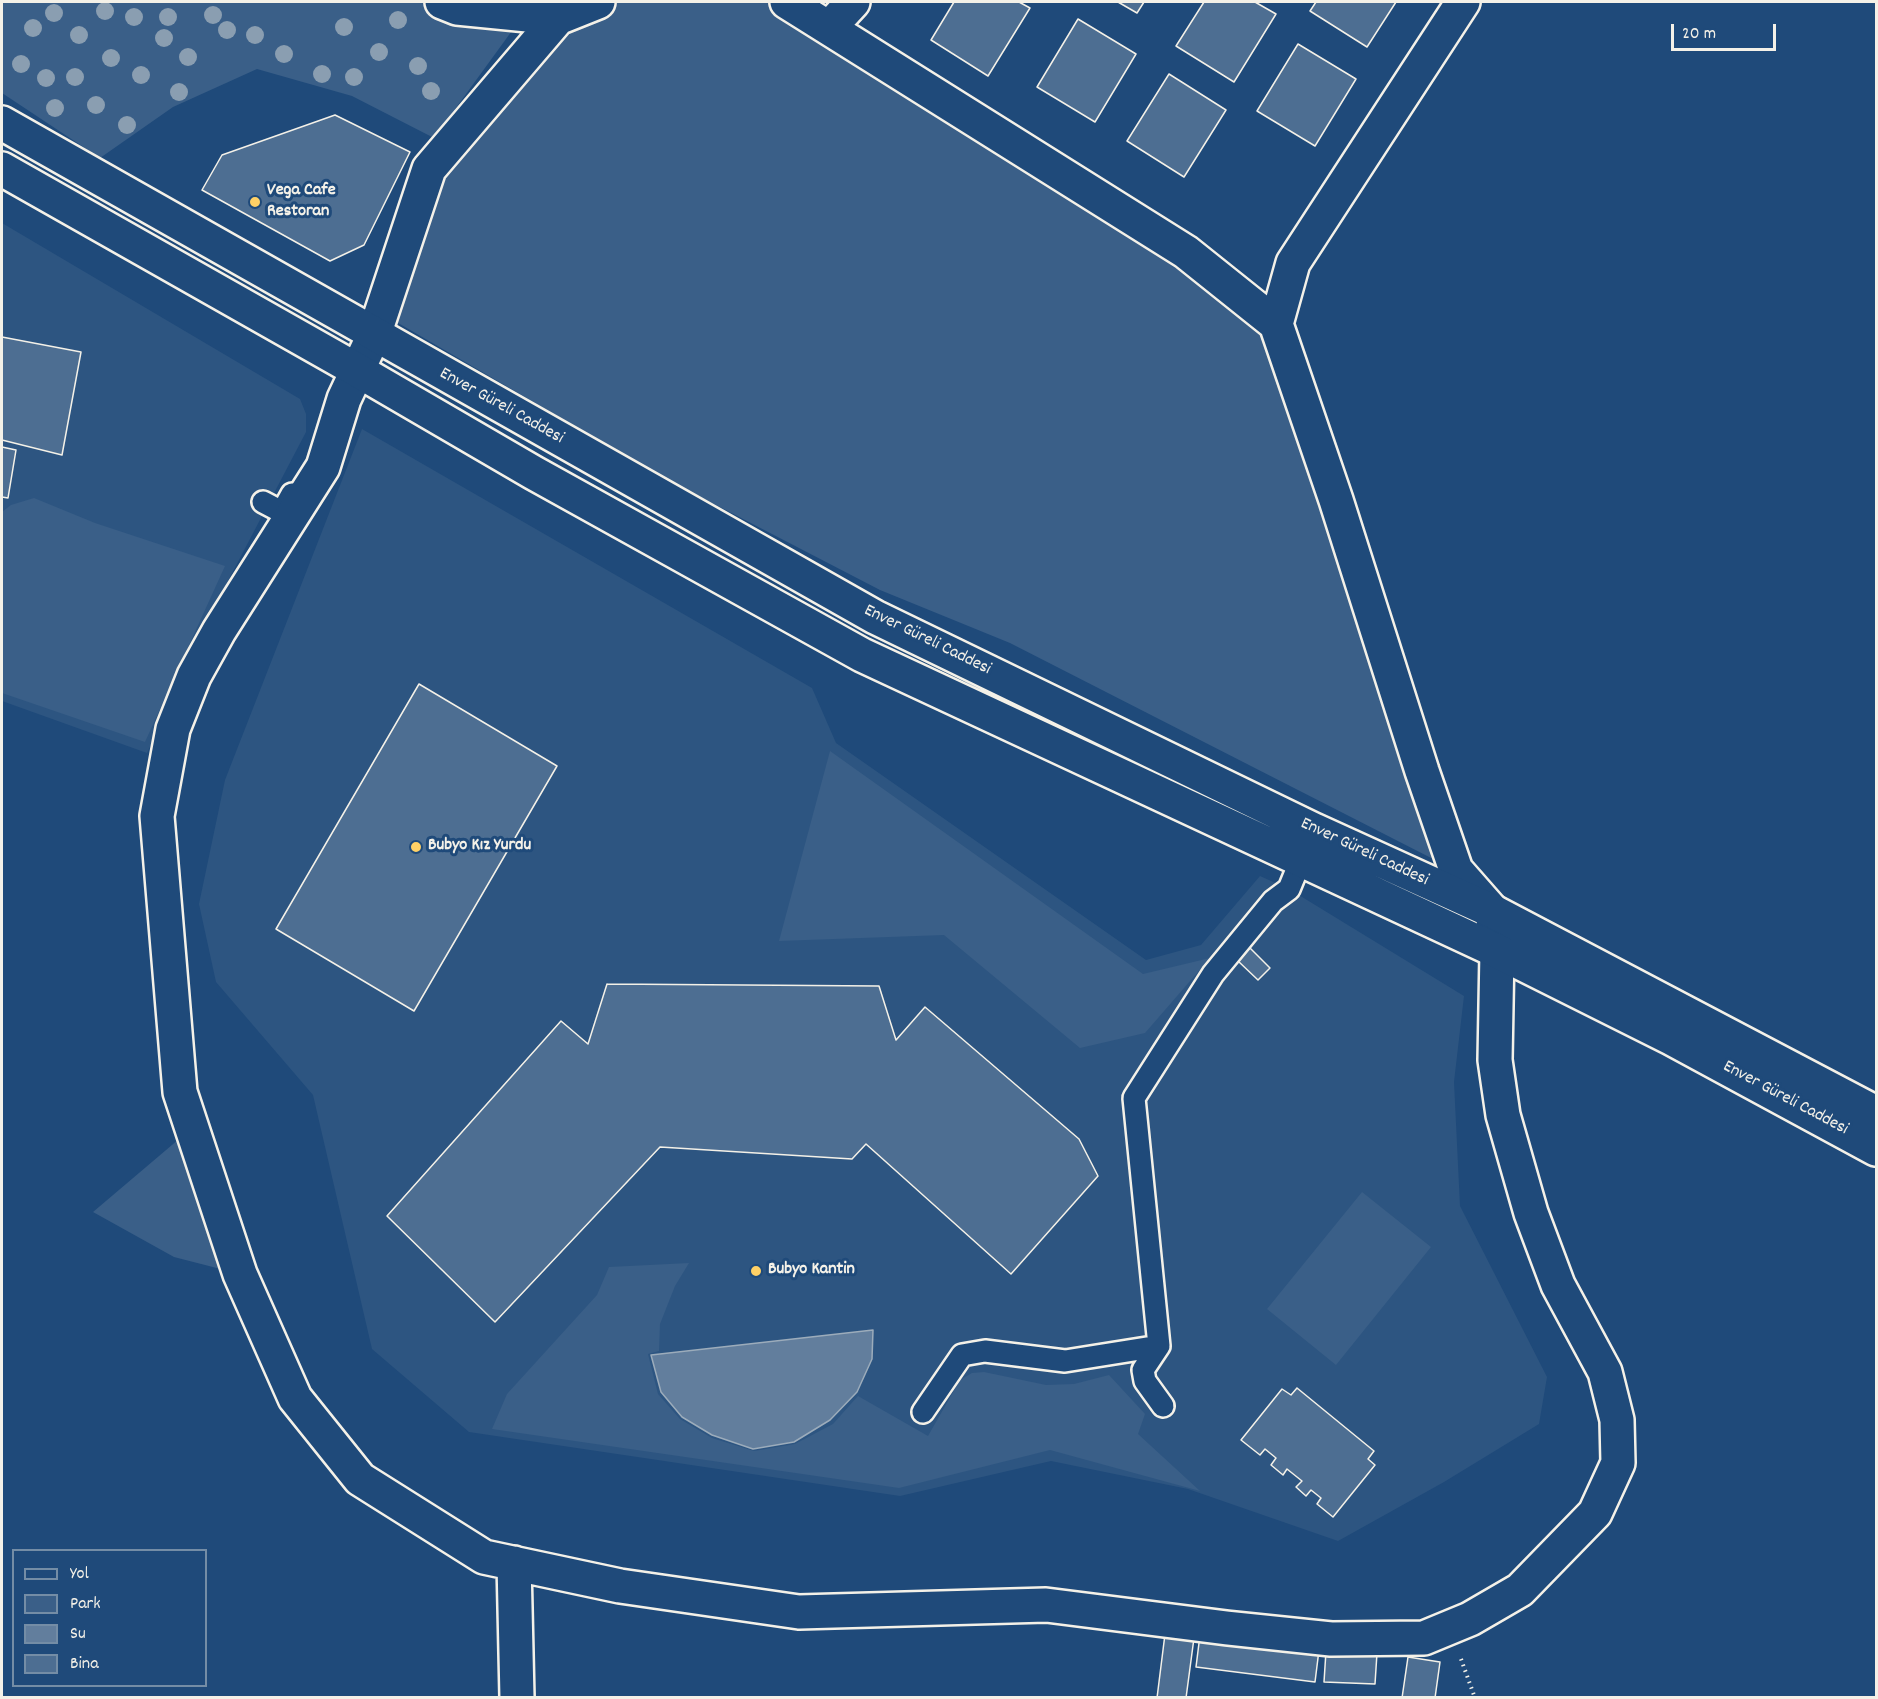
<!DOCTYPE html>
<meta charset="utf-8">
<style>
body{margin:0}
#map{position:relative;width:1878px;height:1699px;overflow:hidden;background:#1f4a7a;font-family:Dekko,sans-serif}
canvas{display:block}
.frame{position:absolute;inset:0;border:3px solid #f4f1e8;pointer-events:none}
.legend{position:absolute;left:12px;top:1549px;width:195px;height:138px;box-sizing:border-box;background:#1f4a7a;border:2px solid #748da6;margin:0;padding:8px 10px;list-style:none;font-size:18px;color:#f4f1e8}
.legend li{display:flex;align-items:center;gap:12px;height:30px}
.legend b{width:30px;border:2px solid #748da6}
.scale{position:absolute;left:1671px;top:24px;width:105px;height:27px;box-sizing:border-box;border:3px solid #f4f1e8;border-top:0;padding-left:8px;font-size:18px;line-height:21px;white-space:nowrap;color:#f4f1e8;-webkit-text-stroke:4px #1f4a7a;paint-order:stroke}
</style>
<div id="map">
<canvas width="1878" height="1699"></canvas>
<div class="frame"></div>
<ul class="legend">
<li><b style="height:8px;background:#1f4a7a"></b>Yol</li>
<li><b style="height:16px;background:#3a5f88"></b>Park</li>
<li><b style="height:16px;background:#627e9d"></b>Su</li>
<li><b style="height:16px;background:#4d6e92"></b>Bina</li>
</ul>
<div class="scale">20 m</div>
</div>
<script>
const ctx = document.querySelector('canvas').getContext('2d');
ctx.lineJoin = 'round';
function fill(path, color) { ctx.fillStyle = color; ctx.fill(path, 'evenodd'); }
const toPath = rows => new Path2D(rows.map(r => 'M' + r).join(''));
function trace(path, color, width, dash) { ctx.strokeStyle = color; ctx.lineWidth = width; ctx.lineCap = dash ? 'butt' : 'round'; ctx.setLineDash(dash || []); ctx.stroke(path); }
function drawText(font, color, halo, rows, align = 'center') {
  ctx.font = font + ' Dekko,sans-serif'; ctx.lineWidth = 6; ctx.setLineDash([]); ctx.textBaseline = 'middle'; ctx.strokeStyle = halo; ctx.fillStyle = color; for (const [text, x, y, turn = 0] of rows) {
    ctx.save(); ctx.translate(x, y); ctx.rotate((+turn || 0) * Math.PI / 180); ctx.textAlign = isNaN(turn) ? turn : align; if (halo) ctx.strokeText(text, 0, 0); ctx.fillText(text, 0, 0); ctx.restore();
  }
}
const built = toPath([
 [2,223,300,399,306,414,306,432,229,579,147,753,2,701],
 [362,429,812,688,836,743,1146,960,1201,945,1260,876,1289,889,1464,996,1454,1082,1460,1206,1547,1377,1539,1424,1444,1482,1338,1541,1188,1489,1051,1461,900,1496,469,1432,372,1349,313,1095,216,982,199,904,225,780]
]);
const green = toPath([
 [2,2,481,2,522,17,434,138,352,96,257,69,173,107,100,158,2,93],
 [598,2,787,2,1276,324,1439,862,1010,643,880,590,664,478,381,313,429,169],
 [34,498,95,523,225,566,145,742,2,693,2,512,11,505],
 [830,751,1143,974,1210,958,1145,1033,1080,1048,944,935,779,941],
 [192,1128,240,1274,174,1257,93,1212],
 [1362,1192,1431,1247,1336,1365,1267,1309],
 [689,1263,675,1286,660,1324,659,1351,648,1354,658,1394,680,1419,712,1438,754,1451,795,1444,833,1424,858,1396,928,1436,960,1380,972,1373,984,1372,1046,1385,1074,1384,1109,1375,1145,1414,1138,1434,1200,1491,1050,1450,899,1488,492,1429,507,1394,597,1295,609,1267]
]);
const water = toPath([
 [873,1330,872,1359,857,1392,830,1420,794,1442,753,1449,712,1435,682,1417,661,1392,651,1355,873,1330]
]);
const building = toPath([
 [954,2,1019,2,1030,8,988,76,931,40,954,2],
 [1118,2,1144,2,1137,13,1118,2],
 [1204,2,1255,2,1276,14,1234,82,1176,46,1204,2],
 [1316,2,1396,2,1367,47,1310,11,1316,2],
 [1078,19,1136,54,1095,122,1037,87,1078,19],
 [1298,44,1356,79,1315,146,1257,111,1298,44],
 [1169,74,1226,110,1184,177,1127,141,1169,74],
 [335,115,410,152,364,245,330,261,202,190,222,155,335,115],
 [2,337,81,352,62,455,2,440,2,337],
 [2,447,16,450,8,498,2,497,2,447],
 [419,684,557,766,414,1011,276,929,419,684],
 [1250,948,1270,968,1258,980,1238,961,1250,948],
 [607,984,879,986,896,1040,925,1007,1079,1139,1098,1176,1011,1274,866,1144,852,1159,660,1147,495,1322,387,1216,561,1021,588,1044,607,984],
 [1297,1388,1374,1451,1368,1459,1375,1465,1333,1517,1317,1504,1321,1498,1311,1490,1306,1496,1296,1487,1302,1481,1287,1469,1283,1475,1271,1465,1276,1458,1265,1449,1260,1455,1241,1440,1282,1389,1291,1395,1297,1388],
 [1165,1634,1194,1638,1186,1698,1157,1698,1165,1634],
 [1200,1635,1319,1650,1315,1682,1196,1667,1200,1635],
 [1326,1651,1377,1653,1375,1684,1324,1682,1326,1651],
 [1408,1657,1440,1662,1435,1698,1402,1698,1408,1657]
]);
const path = toPath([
 [1461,1659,1475,1698]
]);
const service = toPath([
 [263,502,282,512,292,494],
 [1159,1346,1143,1370,1145,1381,1163,1406],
 [923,1412,962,1355,985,1351,1065,1361,1159,1346,1134,1098,1213,974,1273,901,1289,889,1305,850]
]);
const minor = toPath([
 [442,2,457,8,558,18],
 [598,2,558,18,429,169,374,335,344,399,323,467,219,631,194,676,173,729,157,816,180,1092,240,1274,295,1398,360,1479,484,1557,620,1586,799,1612,1046,1605,1227,1628,1331,1639,1424,1638,1470,1619,1520,1590,1595,1513,1618,1463,1617,1420,1605,1372,1558,1285,1531,1213,1503,1115,1495,1060,1497,951,1492,911,1456,870,1422,771,1336,500,1276,324,1186,252,787,2],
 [829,28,853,2],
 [1276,324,1293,263,1463,2],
 [514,1563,517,1698]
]);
const primary = toPath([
 [2,123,875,617,1314,830,1492,911,1876,1113],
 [2,169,357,370,534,473,862,655,1497,951,1671,1038,1876,1149]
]);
const trees = [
 [105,11],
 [54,13],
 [213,15],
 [134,17],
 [168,17],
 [398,20],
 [344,27],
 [33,28],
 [227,30],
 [79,35],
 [255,35],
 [164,38],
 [379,52],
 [284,54],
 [188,57],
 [111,58],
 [21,64],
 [418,66],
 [322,74],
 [141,75],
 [75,77],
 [354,77],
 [46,78],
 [431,91],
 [179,92],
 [96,105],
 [55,108],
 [127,125]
];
const markers = [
 [255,202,6,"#ffd166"],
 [416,847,6,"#ffd166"],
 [756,1271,6,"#ffd166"]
];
const poiNames = [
 ["Vega Cafe",267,192],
 ["Restoran",267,213],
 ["Bubyo Kız Yurdu",428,847],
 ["Bubyo Kantin",768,1271]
];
const streetNames = [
 ["Enver Güreli Caddesi",501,407,29],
 ["Enver Güreli Caddesi",927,641,26],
 ["Enver Güreli Caddesi",1364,853,25],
 ["Enver Güreli Caddesi",1785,1099,28]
];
fill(built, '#2d5581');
fill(green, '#3a5f88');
fill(water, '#627e9d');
trace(water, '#9cacbb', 1.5);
fill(building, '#4d6e92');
trace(building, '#f4f1e8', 1.5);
trace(service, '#f4f1e8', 26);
trace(minor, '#f4f1e8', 38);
trace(primary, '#f4f1e8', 38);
trace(path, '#f4f1e8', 4, [1.5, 4.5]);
trace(service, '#1f4a7a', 21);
trace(minor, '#1f4a7a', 33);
trace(primary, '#1f4a7a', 33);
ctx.fillStyle = '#8a9eb1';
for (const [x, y] of trees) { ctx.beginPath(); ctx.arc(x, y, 9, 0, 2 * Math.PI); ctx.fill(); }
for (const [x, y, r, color] of markers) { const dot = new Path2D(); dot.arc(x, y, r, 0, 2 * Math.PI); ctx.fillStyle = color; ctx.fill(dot); trace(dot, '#1f4a7a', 2); }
drawText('bold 18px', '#f4f1e8', '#1f4a7a', poiNames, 'left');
drawText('18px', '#f4f1e8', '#1f4a7a', streetNames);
</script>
